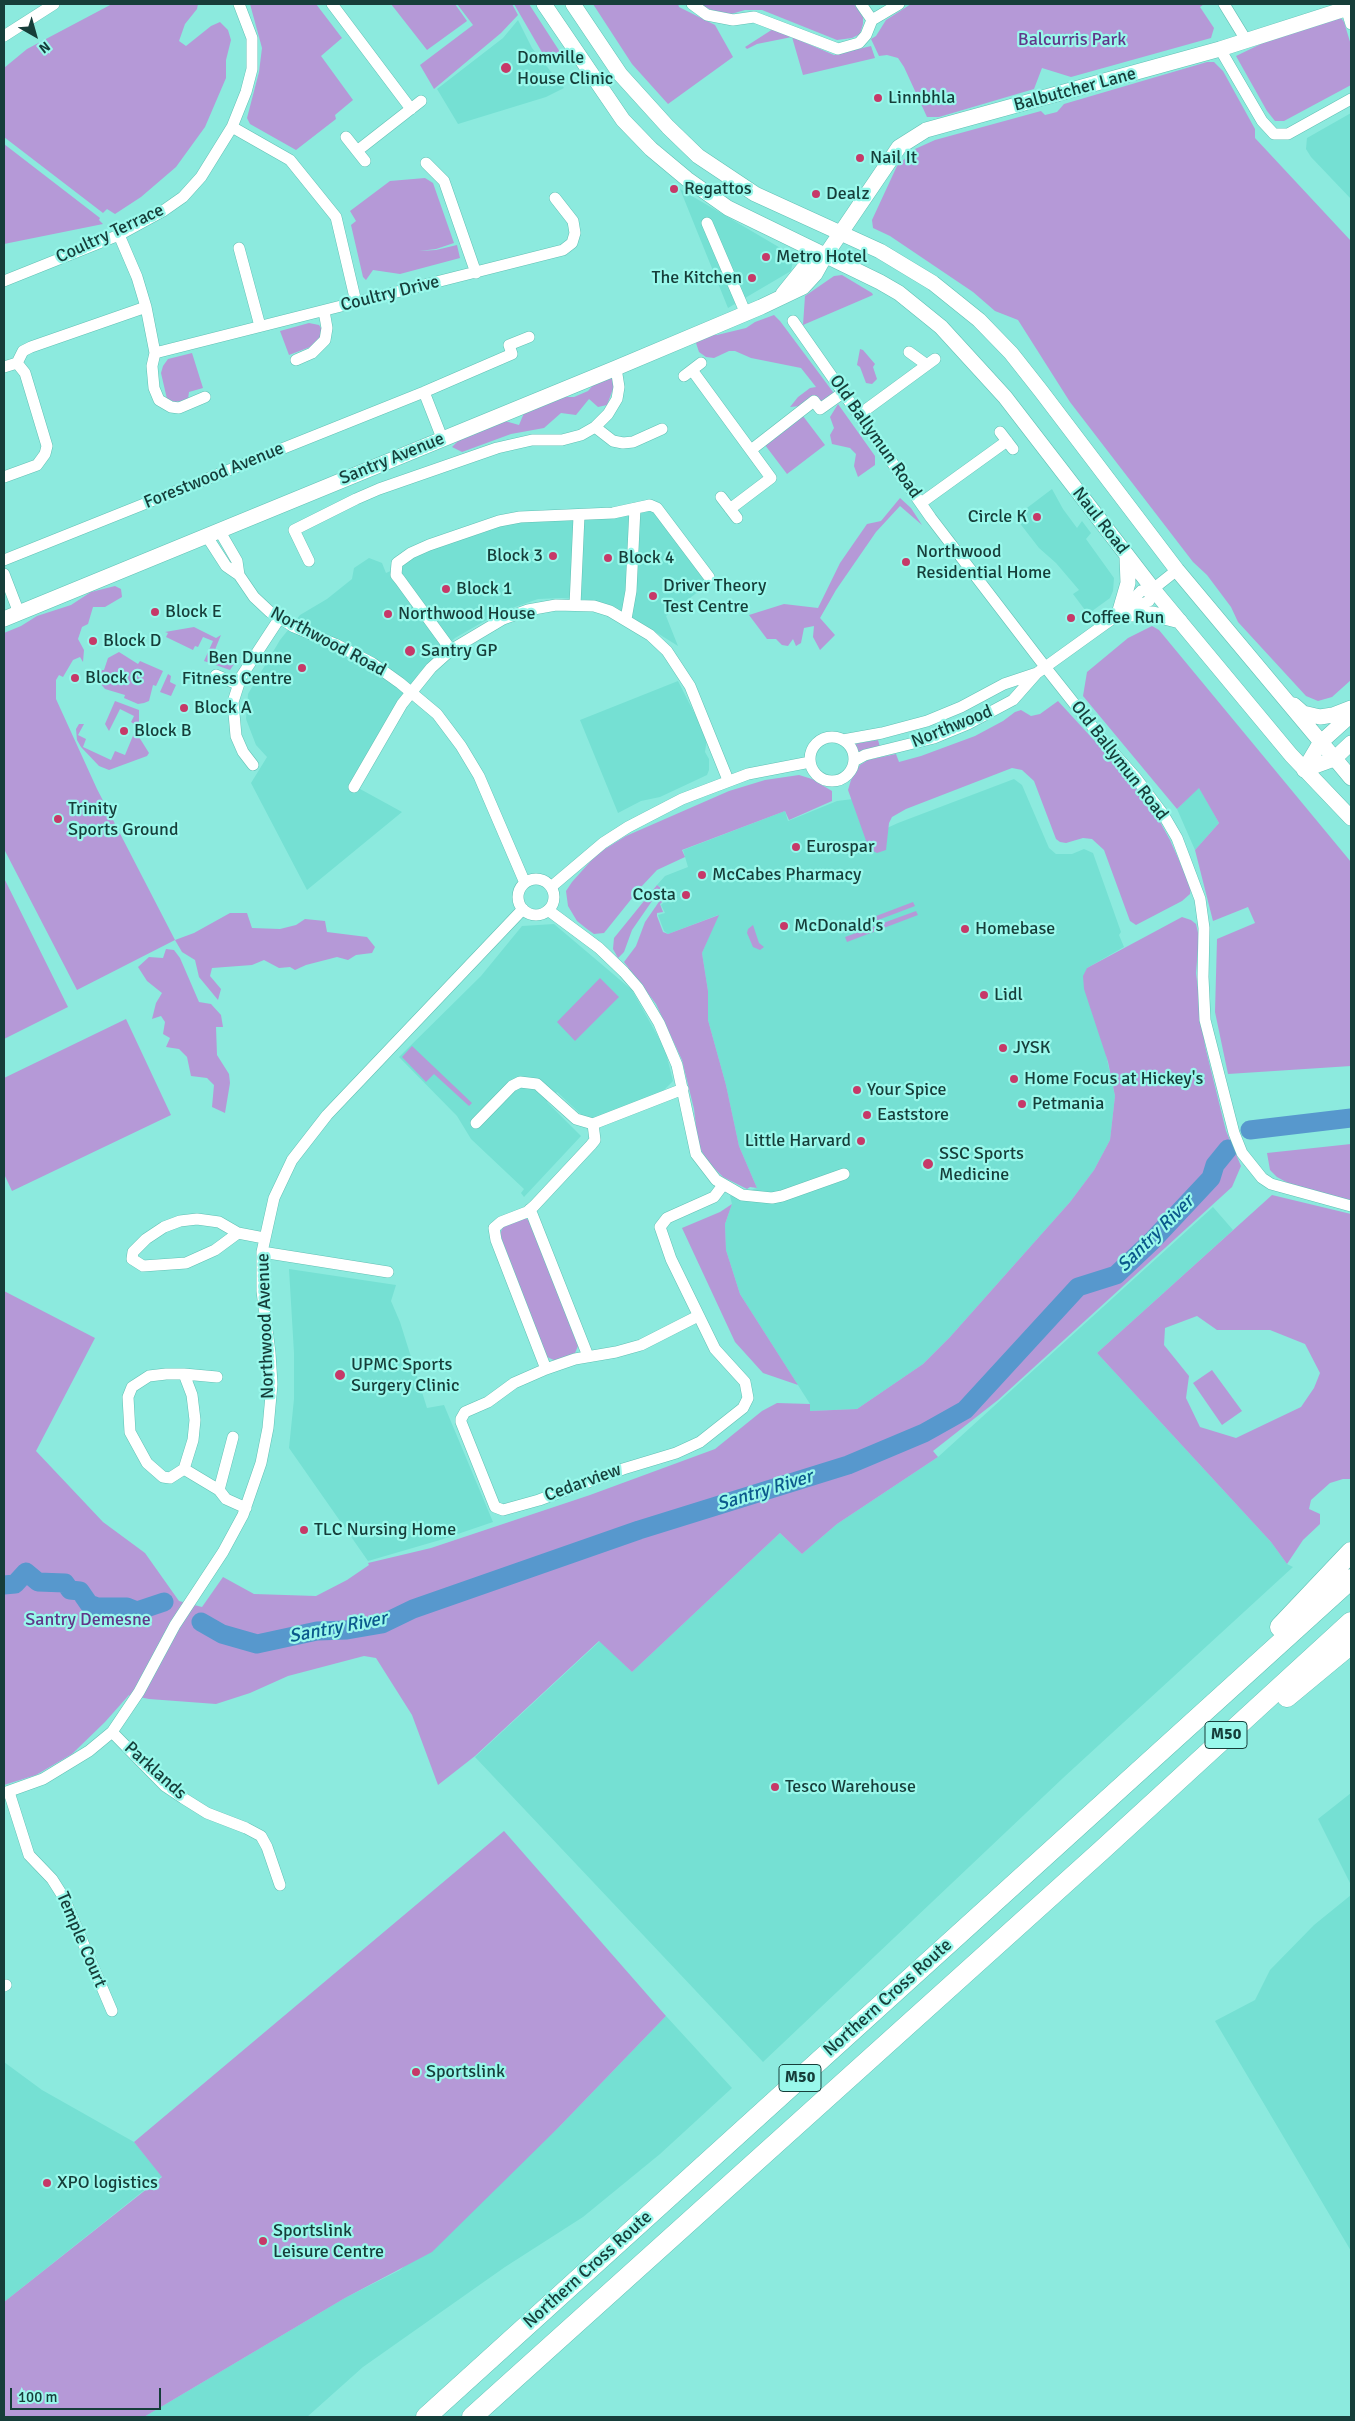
<!DOCTYPE html>
<style>
body{margin:0}
#map{position:relative;width:1355px;height:2421px;overflow:hidden;background:#8ceade;font-family:Signika,sans-serif}
canvas{display:block}
.frame{position:absolute;inset:0;border:5px solid #163e3a;pointer-events:none}
.north{position:absolute;left:10px;top:10px;width:50px;height:50px;-webkit-text-stroke:4px #99f8eb;paint-order:stroke;rotate:142deg;font-size:14px;font-weight:700;line-height:20px;text-align:center;color:#163e3a}
.north::after{content:'';display:block;margin:auto;width:18px;height:22px;background:#163e3a;clip-path:polygon(50% 0,100% 100%,50% 72%,0 100%)}
.scale{position:absolute;left:10px;top:2388px;width:151px;height:22px;box-sizing:border-box;border:2px solid #163e3a;border-top:0;padding-left:6px;font-size:15px;line-height:18px;white-space:nowrap;color:#163e3a;-webkit-text-stroke:4px #99f8eb;paint-order:stroke}
</style>
<div id="map">
<canvas width="1355" height="2421"></canvas>
<div class="frame"></div>
<div class="north">N</div>
<div class="scale">100 m</div>
</div>
<script>
const ctx = document.querySelector('canvas').getContext('2d');
ctx.lineJoin = 'round';
function fill(path, color) { ctx.fillStyle = color; ctx.fill(path, 'evenodd'); }
const toPath = rows => new Path2D(rows.map(r => 'M' + r).join(''));
function trace(path, color, width, dash) { ctx.strokeStyle = color; ctx.lineWidth = width; ctx.lineCap = dash ? 'butt' : 'round'; ctx.setLineDash(dash || []); ctx.stroke(path); }
function drawText(font, color, halo, rows, align = 'center') {
  ctx.font = font + ' Signika,sans-serif'; ctx.lineWidth = 4.5; ctx.setLineDash([]); ctx.textBaseline = 'middle'; ctx.strokeStyle = halo; ctx.fillStyle = color; for (const [text, x, y, turn = 0] of rows) {
    ctx.save(); ctx.translate(x, y); ctx.rotate((+turn || 0) * Math.PI / 180); ctx.textAlign = isNaN(turn) ? turn : align; if (halo) ctx.strokeText(text, 0, 0); ctx.fillText(text, 0, 0); ctx.restore();
  }
}
const built = toPath([
 [518,20,532,48,564,88,546,97,458,124,437,89,503,38],
 [1351,113,1351,199,1311,157,1306,149,1307,138],
 [680,189,794,256,791,271,728,308],
 [1052,489,1063,509,1077,528,1082,521,1091,533,1086,539,1114,578,1113,591,1110,598,1088,614,1073,594,1079,590,1056,563,1039,548,1015,517],
 [657,508,715,579,666,616,678,646,614,606,591,600,562,598,538,599,515,607,497,614,455,638,419,673,351,784,402,812,307,890,251,783,267,757,256,745,246,719,248,694,280,640,300,615,327,599,352,579,354,568,369,558,382,563,386,573,395,569,397,563,499,521],
 [678,681,707,738,705,752,709,759,709,770,707,775,660,797,641,801,618,813,580,720],
 [1014,779,1022,785,1049,848,1056,854,1072,854,1084,849,1093,853,1121,932,1119,935,1124,947,1087,968,1115,1096,1110,1140,1094,1170,1070,1202,950,1337,923,1364,857,1409,809,1411,810,1404,740,1294,726,1250,725,1224,732,1204,730,1196,757,1188,739,1146,726,1085,708,1020,708,991,702,953,718,915,668,934,664,931,658,915,665,913,661,905,668,898,665,890,657,885,665,876,688,867,683,850,785,811,788,821,837,801,853,799,867,837,898,823],
 [1199,787,1219,823,1195,850,1177,809],
 [554,924,632,990,665,1049,673,1081,663,1091,599,1119,587,1120,557,1092,547,1102,581,1136,524,1197,521,1193,524,1189,471,1139,457,1116,399,1057,481,976,522,926],
 [1213,1207,1233,1230,1097,1353,1271,1542,1287,1564,1293,1567,1063,1778,763,2062,475,1757,600,1641,632,1672,780,1533,802,1554,837,1524,938,1457],
 [289,1269,396,1285,391,1301,400,1322,427,1408,444,1405,493,1522,440,1540,368,1561,289,1448,294,1399,294,1353],
 [1351,1793,1351,1885,1318,1819],
 [1351,1895,1351,2251,1215,2021,1255,2000,1270,1970,1314,1925],
 [666,2016,732,2088,660,2154,583,2217,505,2267,363,2367,307,2417,144,2417,345,2298,400,2270,559,2127],
 [4,2062,42,2090,134,2142,162,2176,4,2302]
]);
const green = toPath([
 [112,4,198,4,197,9,185,24,179,41,186,46,211,26,220,22,228,30,231,40,226,60,226,78,205,127,176,167,141,197,115,214,107,209,103,213,4,137,4,68,27,49],
 [250,4,316,4,342,38,321,56,353,100,335,115,336,119,296,150,250,124,247,118,259,72,262,48],
 [391,4,455,4,467,21,427,50],
 [457,4,512,4,518,15,501,33,434,89,420,65,473,25],
 [514,4,529,4,560,52,547,61],
 [593,4,678,4,679,7,715,25,733,57,668,104,632,64],
 [699,4,854,4,863,17,863,24,860,34,852,38,837,40,762,10,745,10,724,16],
 [911,4,1204,4,1200,7,1214,28,1211,38,1071,77,1042,68,1034,89,939,117,927,117,904,67,898,58,887,55,879,56,871,39,876,36,886,20],
 [1341,18,1344,22,1351,45,1351,85,1284,121,1275,121,1267,111,1236,56,1263,43],
 [773,29,792,37,834,55,871,46,875,58,803,75,792,37,757,44,747,49,745,47],
 [1207,62,1214,62,1223,71,1255,129,1255,138,1351,241,1351,680,1332,697,1318,701,1306,696,1238,622,1231,607,1207,575,1193,562,1070,402,1018,320,995,311,973,292,890,236,873,228,872,220,897,166,915,149,935,140,1041,111,1045,115,1057,112,1064,104],
 [4,144,100,218,99,220,103,224,4,244],
 [425,178,433,183,454,243,436,249,419,251,436,250,457,245,460,258,400,274,373,270,366,280,363,277,351,225,356,221,350,211,390,181],
 [842,275,872,293,873,295,803,325,805,296,834,276],
 [774,315,780,321,836,396,823,404,790,407,798,397,810,388,816,387,801,368,751,358,735,351,729,351,714,358,706,357,699,352,696,343,706,334,717,335,746,328,755,322],
 [309,323,319,325,323,331,318,344,289,355,280,331],
 [860,349,863,350,875,364,873,367,877,379,872,384,866,383,860,367,857,365],
 [192,353,203,388,189,392,188,399,181,401,175,402,167,399,161,373,163,366,168,359],
 [612,377,615,380,613,389,607,405,598,407,589,399,576,415,561,413,544,428,511,434,462,452,452,447,460,439,505,421,519,425,524,413,563,397,574,397,588,391,594,384],
 [838,404,875,456,875,465,858,477,854,466,856,454,850,448,832,444,830,435,834,428,830,417],
 [803,416,825,445,787,474,765,445],
 [900,498,911,508,922,525,900,506,876,532,836,590,820,618,835,635,820,650,813,637,814,626,804,628,801,643,796,646,793,639,788,646,782,645,776,639,767,639,749,615,784,604,818,608,840,563,867,524,881,521],
 [115,586,121,589,122,597,105,607,93,607,88,624,82,627,78,639,84,650,83,662,80,657,73,660,63,677,59,675,56,680,56,699,97,789,175,940,194,933,230,913,247,913,252,928,280,929,296,925,305,919,325,921,327,932,367,937,375,947,372,953,356,955,348,960,337,957,306,965,295,970,290,967,279,968,264,960,252,965,212,968,210,976,221,989,218,1000,199,977,195,960,182,952,175,940,77,990,4,849,4,633,21,626,37,616,71,605,91,592],
 [1152,626,1159,630,1351,862,1351,1066,1228,1074,1215,1012,1217,939,1255,923,1248,907,1213,921,1195,850,1219,823,1199,788,1177,809,1083,696,1087,672,1128,638],
 [194,627,216,638,221,635,212,657,224,663,227,656,235,659,239,657,230,670,204,661,213,641,203,637,198,647,195,646,193,650,166,637,168,633,165,632],
 [119,652,138,664,140,661,163,671,156,686,153,685,149,701,144,703,138,704,124,698,125,695,105,689,100,683,100,673,102,670,104,670,108,658],
 [168,674,171,676,170,682,176,685,171,696,160,692],
 [115,701,139,710,139,737,149,753,147,756,109,770,99,766,81,747,77,740,76,729,79,724,84,724,78,735,86,739,83,747,111,760,115,751,125,755,137,726,131,722,134,716,120,709,109,731,105,724],
 [1058,701,1114,762,1154,811,1170,840,1191,887,1190,894,1182,901,1136,925,1130,921,1104,850,1092,839,1083,838,1066,843,1060,842,1056,839,1034,781,1022,770,1012,768,906,809,892,817,889,823,886,850,877,853,869,849,848,790,851,780,860,765,868,760,896,754,899,762,921,756,975,736,1003,721,1015,712,1021,710,1031,716,1040,714],
 [878,740,880,747,858,753,853,744],
 [799,775,812,779,832,791,832,801,789,820,785,811,682,850,685,857,657,870,641,887,604,933,594,934,587,929,577,921,568,906,566,891,572,882,597,854,626,836,729,791,765,780],
 [4,878,68,1007,4,1039],
 [657,885,661,888,632,930,624,952,618,958,613,949,614,938],
 [665,893,667,897,660,904,663,912,657,913,657,916,663,932,668,934,719,915,702,953,708,991,708,1020,726,1085,739,1146,757,1188,750,1187,747,1189,723,1177,707,1161,698,1144,694,1109,682,1060,656,1004,624,962,636,946,645,922],
 [913,902,915,906,844,933,842,929],
 [916,911,918,915,847,942,845,937],
 [1182,917,1191,920,1196,924,1199,937,1196,973,1205,1046,1226,1131,1241,1166,1232,1187,998,1400,933,1451,938,1457,837,1524,802,1554,780,1533,632,1672,599,1641,475,1756,438,1785,412,1715,376,1658,364,1656,288,1676,250,1693,216,1704,149,1699,129,1695,105,1722,72,1754,36,1775,4,1785,4,1291,95,1338,36,1451,103,1522,145,1553,179,1601,202,1607,223,1577,254,1594,316,1596,347,1580,369,1565,368,1563,431,1548,590,1495,715,1449,762,1411,777,1403,810,1404,810,1411,857,1409,923,1364,950,1337,1070,1202,1094,1170,1110,1140,1115,1096,1108,1062,1084,989,1083,976,1087,968],
 [753,925,759,943,764,947,760,950,753,947,747,933,748,929],
 [166,949,174,950,180,958,199,1002,211,1004,221,1015,223,1027,216,1027,217,1055,229,1074,230,1083,225,1113,212,1107,214,1085,207,1078,191,1076,187,1057,179,1049,166,1047,170,1038,163,1034,165,1022,161,1016,152,1019,156,1003,162,993,147,981,138,967,149,957,163,958],
 [600,978,619,997,575,1041,557,1022],
 [126,1019,171,1115,12,1191,4,1174,4,1078],
 [412,1046,472,1103,469,1106,434,1074,426,1082,402,1057],
 [1351,1144,1351,1201,1320,1194,1288,1183,1277,1177,1270,1170,1267,1153],
 [1272,1195,1351,1214,1351,1479,1343,1479,1330,1483,1311,1500,1309,1509,1320,1514,1320,1524,1303,1540,1287,1564,1271,1542,1097,1353],
 [1197,1316,1217,1330,1270,1330,1305,1344,1320,1373,1314,1388,1301,1407,1236,1438,1200,1427,1186,1398,1189,1376,1164,1345,1165,1328],
 [732,1204,725,1224,726,1250,740,1294,798,1385,763,1373,735,1342,682,1228,720,1212],
 [525,1218,530,1221,578,1346,575,1353,556,1361,547,1357,500,1235,503,1226],
 [1212,1370,1242,1411,1222,1425,1193,1383],
 [504,1831,666,2016,559,2127,432,2252,345,2298,144,2417,4,2417,4,2302,162,2177,134,2142]
]);
const river = toPath([
 [1250,1130,1351,1118],
 [4,1585,15,1584,26,1572,38,1582,65,1583,70,1590,80,1591,89,1604,97,1607,127,1607,137,1611,164,1602],
 [201,1622,222,1634,257,1644,317,1631,347,1630,382,1624,413,1609,639,1530,848,1465,924,1433,965,1410,1078,1287,1116,1275,1152,1241,1211,1178,1215,1165,1228,1149]
]);
const street = toPath([
 [332,4,411,109],
 [692,4,707,15,733,20,754,17,838,49,859,43,866,35,872,20,899,4],
 [861,4,872,20],
 [1224,4,1246,40],
 [1346,8,1351,24],
 [4,36,54,4],
 [1220,49,1262,121,1274,134,1288,134,1351,99],
 [232,127,290,160,336,217,356,302],
 [346,137,365,161],
 [357,151,421,101],
 [426,163,444,181,476,273],
 [707,223,746,314],
 [119,235,137,277,146,307,155,353,152,366,154,388,159,400,171,407,179,408,205,397],
 [239,248,260,326],
 [4,281,119,235,163,211,183,197,201,177,232,127,246,92,252,69,252,38,239,4],
 [793,321,931,518,1046,668,1111,750,1136,778,1163,814,1177,838,1200,899,1204,928,1203,977,1205,1020,1234,1133,1242,1153,1262,1178,1271,1184,1351,1206],
 [909,352,927,365],
 [155,353,563,250,572,243,575,233,573,221,555,198],
 [296,360,312,353,325,340,327,328,324,311],
 [17,363,23,351,31,347,146,307],
 [4,367,17,363,25,373,47,446,45,454,37,465,4,477],
 [692,370,771,478,730,509],
 [684,376,701,363],
 [424,392,442,438],
 [860,414,935,359],
 [595,427,613,441,623,443,633,442,662,429],
 [1000,432,1013,449],
 [751,450,814,401,820,409,844,392],
 [721,497,737,518],
 [921,503,1007,441],
 [219,530,237,561,239,575],
 [206,535,226,566,239,575,254,597,270,612,294,627,335,644,372,663,400,683,437,714,461,746,479,776,525,883],
 [4,560,424,392,512,354,509,345,529,337],
 [309,561,294,530,356,499,379,489,497,448,532,440,562,440,581,435,595,427,608,414,617,399,619,387,616,368],
 [4,574,19,613],
 [575,605,579,516],
 [1123,612,1149,601,1153,589],
 [626,619,631,591,635,508],
 [451,650,400,580,396,575,397,563,411,553,429,545,499,521,520,517,613,513,650,505,657,508,709,577],
 [216,675,237,684],
 '810 759a22 22 0 1 1 44 0a22 22 0 1 1-44 0Z',
 [843,740,882,733,927,721,961,707,1004,684,1037,673,1119,614,1141,591,1153,589,1177,570],
 [854,761,865,755,934,738,968,724,1013,700,1036,674],
 [253,765,243,752,236,736,233,702,241,677,279,619],
 [354,787,402,704,431,668,451,650,503,619,528,610,556,605,594,606,610,611,650,635,667,651,690,686,728,780],
 '518 897a18 18 0 1 1 36 0a18 18 0 1 1-36 0Z',
 [551,887,603,843,628,827,682,799,748,774,810,762],
 [548,910,599,948,624,972,638,988,659,1023,677,1065,696,1154,716,1180,742,1195,772,1198,782,1196,844,1174],
 [476,1123,512,1086,520,1082,537,1084,576,1119,593,1124,683,1089],
 [530,1209,588,1356],
 [238,1233,215,1250,186,1263,143,1266,132,1259,133,1252,146,1239,164,1227,180,1221,197,1219,219,1222,238,1233,264,1238],
 [262,1252,388,1272],
 [698,1316,641,1345,616,1352,575,1359,546,1369,514,1383,488,1402,465,1412,461,1419,461,1422,495,1507,503,1510,539,1500,623,1469,676,1453,700,1442,743,1408,748,1398,745,1382,715,1349,671,1259,660,1227,667,1218,714,1197,723,1185],
 [546,1369,496,1240,494,1228,501,1222,527,1212,534,1206,591,1145,595,1140,593,1124],
 [184,1374,192,1395,195,1420,193,1440,184,1469,170,1478,163,1477,147,1463,130,1432,128,1397,132,1387,149,1376,166,1374,184,1374,217,1377],
 [184,1469,219,1490,226,1499,246,1508],
 [219,1490,233,1437],
 [112,1732,165,1786,183,1798,207,1813,246,1828,261,1836,267,1847,280,1885],
 [9,1792,29,1855,52,1879,64,1898,112,2011],
 [4,1793,43,1779,89,1751,112,1732,139,1692,175,1625,223,1552,243,1515,261,1463,268,1428,272,1384,270,1353,262,1291,262,1252,274,1198,292,1160,327,1115,523,909],
 [4,1986,6,1985]
]);
const secondary = toPath([
 [544,4,623,120,651,149,687,179,728,208,880,282,899,293,941,327,1005,397,1153,589,1291,755,1351,818],
 [573,4,620,74,668,127,698,156,755,194,880,251,933,283,979,320,1011,353,1041,391,1177,570,1351,778],
 [783,294,808,263,825,256],
 [1127,556,1128,583,1119,614,1153,614,1180,621],
 [4,619,616,368,761,307,803,287,815,274,825,256,899,147,926,130,1220,49,1351,7],
 [1294,705,1303,713,1320,717,1333,715,1351,708],
 [1304,770,1320,743,1351,715],
 [1304,770,1334,759,1351,743]
]);
const highway = toPath([
 [1280,1627,1351,1552],
 [1287,1697,1351,1644],
 [426,2417,1351,1579],
 [472,2417,1102,1850,1351,1622]
]);
const markers = [
 [506,68,6,"#c63968"],
 [878,98,5,"#c63968"],
 [860,158,5,"#c63968"],
 [674,189,5,"#c63968"],
 [816,194,5,"#c63968"],
 [766,257,5,"#c63968"],
 [752,278,5,"#c63968"],
 [1037,517,5,"#c63968"],
 [553,556,5,"#c63968"],
 [608,558,5,"#c63968"],
 [906,562,5,"#c63968"],
 [446,589,5,"#c63968"],
 [653,596,5,"#c63968"],
 [155,612,5,"#c63968"],
 [388,614,5,"#c63968"],
 [1071,618,5,"#c63968"],
 [93,641,5,"#c63968"],
 [410,651,6,"#c63968"],
 [302,668,5,"#c63968"],
 [75,678,5,"#c63968"],
 [184,708,5,"#c63968"],
 [124,731,5,"#c63968"],
 [58,819,5,"#c63968"],
 [796,847,5,"#c63968"],
 [702,875,5,"#c63968"],
 [686,895,5,"#c63968"],
 [784,926,5,"#c63968"],
 [965,929,5,"#c63968"],
 [984,995,5,"#c63968"],
 [1003,1048,5,"#c63968"],
 [1014,1079,5,"#c63968"],
 [857,1090,5,"#c63968"],
 [1022,1104,5,"#c63968"],
 [867,1115,5,"#c63968"],
 [861,1141,5,"#c63968"],
 [928,1164,6,"#c63968"],
 [340,1375,6,"#c63968"],
 [304,1530,5,"#c63968"],
 [775,1787,5,"#c63968"],
 [416,2072,5,"#c63968"],
 [47,2183,5,"#c63968"],
 [263,2241,5,"#c63968"]
];
const shields = [
 [1226,1735,42],
 [800,2078,42]
];
const shieldNames = [
 ["M50",1226,1735],
 ["M50",800,2078]
];
const parkNames = [
 ["Balcurris Park",1072,40],
 ["Santry Demesne",88,1620]
];
const poiNames = [
 ["Domville",517,58],
 ["House Clinic",517,79],
 ["Linnbhla",888,98],
 ["Nail It",870,158],
 ["Regattos",684,189],
 ["Dealz",826,194],
 ["Metro Hotel",776,257],
 ["The Kitchen",742,278,"right"],
 ["Circle K",1027,517,"right"],
 ["Northwood",916,552],
 ["Residential Home",916,573],
 ["Block 3",543,556,"right"],
 ["Block 4",618,558],
 ["Driver Theory",663,586],
 ["Test Centre",663,607],
 ["Block 1",456,589],
 ["Block E",165,612],
 ["Northwood House",398,614],
 ["Coffee Run",1081,618],
 ["Block D",103,641],
 ["Santry GP",421,651],
 ["Ben Dunne",292,658,"right"],
 ["Fitness Centre",292,679,"right"],
 ["Block C",85,678],
 ["Block A",194,708],
 ["Block B",134,731],
 ["Trinity",68,809],
 ["Sports Ground",68,830],
 ["Eurospar",806,847],
 ["McCabes Pharmacy",712,875],
 ["Costa",676,895,"right"],
 ["McDonald's",794,926],
 ["Homebase",975,929],
 ["Lidl",994,995],
 ["JYSK",1013,1048],
 ["Home Focus at Hickey's",1024,1079],
 ["Your Spice",867,1090],
 ["Petmania",1032,1104],
 ["Eaststore",877,1115],
 ["Little Harvard",851,1141,"right"],
 ["SSC Sports",939,1154],
 ["Medicine",939,1175],
 ["UPMC Sports",351,1365],
 ["Surgery Clinic",351,1386],
 ["TLC Nursing Home",314,1530],
 ["Tesco Warehouse",785,1787],
 ["Sportslink",426,2072],
 ["XPO logistics",57,2183],
 ["Sportslink",273,2231],
 ["Leisure Centre",273,2252]
];
const streetNames = [
 ["Balbutcher Lane",1075,90,-15],
 ["Coultry Terrace",110,234,-25],
 ["Coultry Drive",390,294,-14],
 ["Old Ballymun Road",875,437,55],
 ["Santry Avenue",392,459,-22],
 ["Forestwood Avenue",214,476,-22],
 ["Naul Road",1100,521,52],
 ["Northwood Road",328,642,28],
 ["Northwood",952,727,-22],
 ["Old Ballymun Road",1119,761,52],
 ["Northwood Avenue",266,1326,-92],
 ["Cedarview",583,1483,-20],
 ["Parklands",155,1771,42],
 ["Temple Court",81,1940,67],
 ["Northern Cross Route",888,1998,-42],
 ["Northern Cross Route",588,2270,-42]
];
const waterNames = [
 ["Santry River",1156,1234,-45],
 ["Santry River",765,1491,-17],
 ["Santry River",338,1628,-11]
];
fill(built, '#75e0d3');
fill(green, '#b599d7');
trace(river, '#5798cd', 19);
trace(street, '#61c0b4', 12);
trace(secondary, '#61c0b4', 16);
trace(highway, '#61c0b4', 21);
trace(street, '#fff', 11);
trace(secondary, '#fff', 15);
trace(highway, '#fff', 20);
for (const [x, y, r, color] of markers) { const dot = new Path2D(); dot.arc(x, y, r, 0, 2 * Math.PI); ctx.fillStyle = color; ctx.fill(dot); trace(dot, '#99f8eb', 2); }
for (const [x, y, w] of shields) { const box = new Path2D(); box.roundRect(x - w / 2, y - 13.5, w, 27, 4); ctx.fillStyle = '#99f8eb'; ctx.fill(box); trace(box, '#163e3a', 1); }
drawText('bold 16px', '#163e3a', null, shieldNames);
drawText('18px', '#613789', '#99f8eb', parkNames);
drawText('18px', '#163e3a', '#99f8eb', poiNames, 'left');
drawText('18px', '#163e3a', '#99f8eb', streetNames);
drawText('italic 19px', '#0b598c', '#99f8eb', waterNames);
</script>
